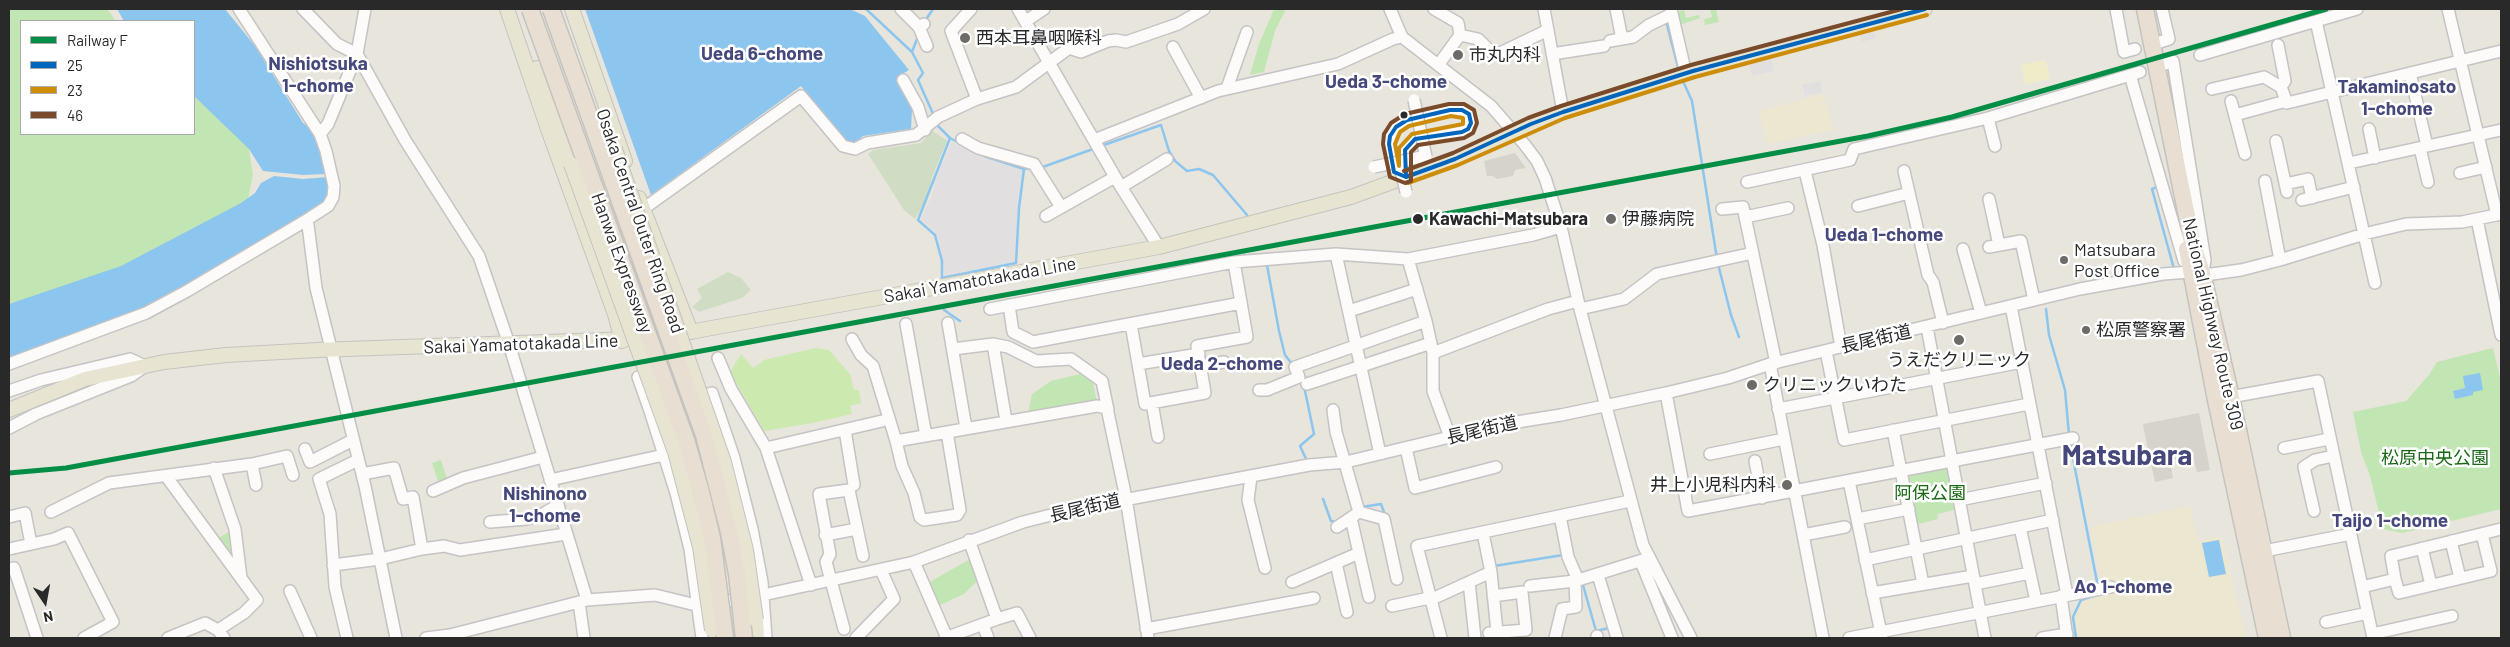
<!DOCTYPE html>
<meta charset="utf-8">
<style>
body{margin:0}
#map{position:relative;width:2510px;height:647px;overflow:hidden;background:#e8e5dd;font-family:Barlow,sans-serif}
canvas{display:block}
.frame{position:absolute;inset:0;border:10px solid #292929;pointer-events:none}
.legend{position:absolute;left:20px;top:20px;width:175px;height:115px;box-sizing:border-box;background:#fff;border:1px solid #a9a9a9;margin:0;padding:6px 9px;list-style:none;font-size:15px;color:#292929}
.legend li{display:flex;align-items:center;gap:10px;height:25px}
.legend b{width:25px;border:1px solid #a9a9a9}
.north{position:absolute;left:20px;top:577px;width:50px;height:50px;-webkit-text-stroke:4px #fff;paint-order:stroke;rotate:168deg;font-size:14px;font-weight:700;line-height:20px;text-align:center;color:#292929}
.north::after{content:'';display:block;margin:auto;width:18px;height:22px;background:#292929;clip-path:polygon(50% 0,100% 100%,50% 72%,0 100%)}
</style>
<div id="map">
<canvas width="2510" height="647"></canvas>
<div class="frame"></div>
<ul class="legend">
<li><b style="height:6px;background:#028e46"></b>Railway F</li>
<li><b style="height:6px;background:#0065bd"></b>25</li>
<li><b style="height:6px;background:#ce8d08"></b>23</li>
<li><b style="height:6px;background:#7a4b2a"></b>46</li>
</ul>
<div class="north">N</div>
</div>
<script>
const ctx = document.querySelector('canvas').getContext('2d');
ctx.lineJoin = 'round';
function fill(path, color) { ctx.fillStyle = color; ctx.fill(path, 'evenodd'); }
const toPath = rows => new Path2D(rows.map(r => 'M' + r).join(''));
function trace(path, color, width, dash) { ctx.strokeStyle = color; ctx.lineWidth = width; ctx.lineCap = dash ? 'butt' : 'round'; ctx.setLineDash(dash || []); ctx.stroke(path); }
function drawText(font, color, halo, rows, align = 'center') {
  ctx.font = font + ' Barlow,"Noto Sans JP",sans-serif'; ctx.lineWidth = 5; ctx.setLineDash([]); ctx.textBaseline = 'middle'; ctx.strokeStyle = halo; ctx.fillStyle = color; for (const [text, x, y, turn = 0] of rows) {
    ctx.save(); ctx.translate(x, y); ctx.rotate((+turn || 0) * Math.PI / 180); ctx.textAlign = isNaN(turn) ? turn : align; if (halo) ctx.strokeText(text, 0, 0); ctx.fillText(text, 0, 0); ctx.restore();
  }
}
const industrial = toPath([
 [1874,31,1876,38,1862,42,1860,35],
 [1771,58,1774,71,1752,76,1749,64],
 [1820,81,1823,92,1805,96,1802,85],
 [952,142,975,154,1023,170,1018,208,1015,263,945,277,939,240,935,231,921,219,933,193,935,179]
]);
const education = toPath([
 [1824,94,1833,130,1767,144,1759,111],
 [2190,506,2197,541,2222,536,2246,638,2078,638,2074,617,2083,601,2104,596,2090,527]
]);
const green = toPath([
 [9,9,107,9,116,21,21,21,21,134,194,134,194,92,247,138,253,174,248,199,152,258,31,300,9,303],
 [1274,9,1286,9,1275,31,1264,72,1250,75,1259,44],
 [1710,9,1716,9,1719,22,1705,25,1704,19,1712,17],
 [1684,10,1686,18,1699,15,1700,18,1680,25,1677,12],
 [2493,348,2501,382,2501,509,2402,533,2383,529,2370,476,2361,452,2353,412,2406,401,2429,375,2437,362],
 [1080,374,1093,383,1097,402,1028,414,1032,394,1051,381],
 [441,460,448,482,439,484,432,463],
 [1945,467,1950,470,1959,509,1937,514,1938,519,1914,525,1905,481,1909,475],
 [232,530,233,562,217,539],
 [970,559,977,581,964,594,940,605,930,582]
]);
const sand = toPath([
 [2046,60,2050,79,2025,84,2021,65]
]);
const cemetery = toPath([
 [932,130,947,141,932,177,928,196,915,219,904,210,868,154,873,150,921,143],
 [728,272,741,278,751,290,742,298,699,312,692,307,702,298,697,289]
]);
const pitch = toPath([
 [815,348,829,350,850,374,854,390,859,390,861,403,850,406,852,414,813,423,764,431,730,372,741,354,753,368,764,360]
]);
const plaza = toPath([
 [1515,153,1526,168,1515,170,1513,176,1497,179,1493,176,1487,176,1484,161],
 [2199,413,2210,470,2197,472,2193,457,2170,461,2173,478,2155,482,2150,460,2154,453,2148,450,2143,424]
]);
const water = toPath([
 [117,9,225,9,255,46,303,123,309,127,320,146,326,174,303,175,263,171,249,149,194,96,194,21,124,21],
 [585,9,850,9,865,16,909,70,897,77,912,110,911,129,863,136,855,143,847,143,801,86,651,195],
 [274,176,303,179,328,177,330,187,327,202,158,303,9,357,9,304,121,266,241,203,255,193,261,183],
 [2480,373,2483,390,2473,392,2473,395,2455,399,2453,391,2465,388,2463,376],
 [2219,540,2226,574,2209,577,2202,543]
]);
const stream = toPath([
 [866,9,912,52],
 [927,18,933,9],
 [1666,21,1679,71],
 [917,39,912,52,923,73,918,80,934,116],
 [1682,79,1692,101,1717,259],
 [937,125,950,138,918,220,935,235,942,261,942,278,1016,263,1019,208,1024,169],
 [950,138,959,143],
 [1101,146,1161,125,1169,151,1175,161,1187,171,1199,169,1213,175,1247,215],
 [984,156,1024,169,1032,168],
 [1040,168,1093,149],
 [2156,185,2157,187,2152,189,2174,269],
 [1718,264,1731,315,1739,337],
 [1267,265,1279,331,1285,355,1292,364],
 [2046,309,2049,335,2065,390,2069,435],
 [944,310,960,321],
 [1304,386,1314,434,1300,446,1307,461],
 [2070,443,2098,587],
 [1323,499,1331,521,1336,522],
 [1362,507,1381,504,1385,515],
 [1494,566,1563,555],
 [1583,585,1596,631,1609,628],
 [2076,638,2073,617,2081,600,2097,595]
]);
const minor = toPath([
 [239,9,320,134,326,151,334,186,333,197,328,206,305,221,308,225,316,288,365,486,396,638],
 [303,9,337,44,357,54,405,140,479,256,509,344,587,600],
 [901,9,919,27],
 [971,9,951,31,977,99],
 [1018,9,1121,187,1159,247],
 [1390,9,1402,37,1491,106,1525,145,1537,161,1545,178,1561,227,1580,309,1643,545,1691,638],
 [1434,9,1458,23,1460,35,1439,64],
 [1544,9,1563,112],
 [1616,9,1622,39],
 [1671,9,1686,74],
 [2116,9,2124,52,2135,49],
 [2357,9,2316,21,2375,283],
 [2448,9,2497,215],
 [1026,21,1044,9],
 [924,24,919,27,927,46],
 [1460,35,1478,39,1491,52,1498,54,1548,30],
 [1610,41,1633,37,1649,25,1672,14],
 [2160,42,2169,39,2162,9],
 [2278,45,2285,81,2281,87],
 [1173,47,1201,98],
 [1552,54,1604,46],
 [2200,55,2316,21],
 [2165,64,2173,61,2205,260,2204,266],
 [2410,73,2427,146],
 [2130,75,2184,261],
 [903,80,918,107,925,130],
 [1227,88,1247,32],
 [2212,89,2264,77,2281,87,2287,103,2501,51],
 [2231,101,2245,154],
 [1450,110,1462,110,1469,114,1471,123,1468,129,1462,132,1415,139,1405,150,1406,177,1394,172,1389,144,1390,136,1396,127,1407,120,1450,110],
 [2235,115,2286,101],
 [1988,118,1995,146],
 [2369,129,2375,158],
 [320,134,328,124,357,54,365,9],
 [962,139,978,148,1034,164,1061,207],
 [1094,140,1218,91,1338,64,1393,39,1402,37],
 [2276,141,2287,192],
 [2420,148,2428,182],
 [2349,163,2501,130],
 [1805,171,1823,245,1841,347],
 [1904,171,1928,275,1933,282,1943,323],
 [2460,173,2486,167],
 [2265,181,2280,260],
 [1747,182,1850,160,1854,149,1988,118,2140,72],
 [2285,184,2308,179,2312,198],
 [1121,187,1167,159],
 [1989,199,1999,245],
 [2302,200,2354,187],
 [1858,206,1909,193],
 [643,209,801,96,843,146,855,149,867,143,916,135,938,117,977,99,1016,87,1069,48,1081,52,1108,41,1116,40,1126,42,1178,24,1204,9],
 [1722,209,1743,207,1776,363],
 [1046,216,1115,177],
 [1745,217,1788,208],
 [2477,219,2501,335],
 [1989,247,2021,241,2034,300],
 [1963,249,1981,313],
 [1336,254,1380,454],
 [1408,259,1426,321,1433,353,1433,391,1450,437],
 [1009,305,1013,332,1033,342,1241,303],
 [2011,306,2067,595],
 [990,309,1234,262,1336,254,1408,259,1533,235,1561,227],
 [1580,309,1624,299,1657,274,1753,253],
 [1349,311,1417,289],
 [948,323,966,428],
 [906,324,926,436],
 [1131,324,1145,404,1205,393,1197,346,1247,337,1234,262],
 [1927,327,1985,638],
 [852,339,861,355,873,366,896,441,1097,406,1107,408,1126,498,1148,638],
 [993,344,1006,421],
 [953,349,993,344,1008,347,1036,361,1071,359,1102,381,1108,410],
 [1826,351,1844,440,2029,404],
 [1433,353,1548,309,1578,301],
 [718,358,731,389,766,448,882,421],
 [9,364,146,313,187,291,305,221],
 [1138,364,1199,354],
 [1770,364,1823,638],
 [1201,366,1224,362],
 [638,377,650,411],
 [1307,384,1431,343],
 [1259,390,1267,390,1299,377,1295,367,1426,321],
 [9,391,41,380,130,359,145,366,131,376,36,414,9,428],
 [1666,393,1688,511,2073,438],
 [2225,398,2318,381,2373,638],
 [1152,403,1158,437],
 [1778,409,2022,362],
 [1333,410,1336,432,1359,512,1384,519,1397,579],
 [845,430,854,485],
 [1893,430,1923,584],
 [896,441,902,466,914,493,920,517,924,520,957,515,960,510,947,432],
 [766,448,811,585],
 [1406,448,1415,488,1496,467],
 [2284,448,2329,439],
 [305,449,310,462,353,440],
 [1710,454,1784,439],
 [1755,461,1762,498],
 [252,464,256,485],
 [214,468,235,529,241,578],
 [362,474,394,468,403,499,413,497,422,549],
 [166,476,257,600,244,613,218,630,224,638],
 [1251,477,1248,500,1265,568],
 [550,480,664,455],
 [1849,481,1882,638],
 [433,491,463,478,543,457],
 [1959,500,2046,483],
 [2314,511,2304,467,2315,460,2333,456],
 [51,512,109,483,252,464,287,456,293,475],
 [1560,516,1568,557,1578,580],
 [9,517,25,513,31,544],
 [1351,518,1369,597],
 [1857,519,1909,509],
 [490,522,527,519,543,514,558,505],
 [1337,527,1355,515],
 [2020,527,2036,601],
 [1483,533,1491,572,1497,632],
 [825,535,857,529],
 [1803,535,1845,527],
 [2451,541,2460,578],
 [2422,548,2431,585],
 [9,549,54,539,68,533,113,622,84,638],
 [2264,551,2351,534],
 [1865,560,2053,520],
 [914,562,947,638],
 [1641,562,1672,638],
 [1336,563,1347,612],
 [333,565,380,559,422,549,444,546,460,550,566,534],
 [9,569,14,568,37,638],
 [1598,575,1617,638],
 [2395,579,2399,593,2491,571,2482,534],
 [1292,582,1359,553],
 [1469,582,1475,638],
 [1975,584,2030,573],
 [1530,586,1575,581,1649,558],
 [2362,587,2395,579,2391,556,2501,529],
 [290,591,311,638],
 [1872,593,1973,576],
 [2061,596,2067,638],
 [1430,600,1491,572],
 [579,602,584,638],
 [1392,606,1429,598],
 [997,619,1017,613,1030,638],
 [2326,622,2368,613],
 [983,625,988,638],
 [844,629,826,562,830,554,819,494,849,490,863,556],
 [1146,629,1314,598],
 [1489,633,1526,630,1522,592,1493,596],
 [2372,634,2452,616],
 [1597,636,1597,638],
 [168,638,205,623,218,630],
 [347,638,335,587,330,514,319,479,358,460],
 [426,638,450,635,587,600,655,595,700,606,763,595,914,562,1023,522,1071,510,1309,465,1346,462,1450,437,1479,428,1561,415,1666,393,1728,378,1770,364,2080,289,2163,274,2190,272,2212,274,2241,270,2280,260,2364,234,2406,224,2462,222,2501,214],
 [702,638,690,549,676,493,650,411,712,393,734,458,752,529,762,582,766,638],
 [856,638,894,599,881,570],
 [945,638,997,619,969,540],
 [1441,638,1417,546,1630,501],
 [1555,638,1562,609,1576,607,1575,581],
 [1849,638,2111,587],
 [2042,638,2067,634]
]);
const major = toPath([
 [507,9,549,132,615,314,622,341],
 [572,9,625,161],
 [537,68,571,164],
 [639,198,691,332],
 [9,410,85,379,164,362,226,355,318,350,632,339,684,333,1159,247,1351,197,1455,159,1531,124,1563,112,1693,71,1925,9],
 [756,620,757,638]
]);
const highway = toPath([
 [2145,9,2193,246,2202,273,2231,397,2282,638],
 [2187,249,2216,400,2267,638]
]);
const minorBridge = toPath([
 [1414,100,1426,157],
 [1399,162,1406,192],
 [1374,167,1426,156]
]);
const majorBridge = toPath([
 [615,149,724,462,746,550,756,620],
 [571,164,675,452,700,547,712,630]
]);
const highwayBridge = toPath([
 [530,9,686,440,701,492,712,538,725,638],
 [551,9,704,435,729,532,737,574,744,638]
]);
const bus1 = toPath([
 [1450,110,1462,110,1469,114,1471,123,1468,129,1462,132,1415,139,1405,150,1406,177,1394,172,1389,144,1390,136,1396,127,1407,120,1450,110],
 [1406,177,1455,159,1531,124,1563,112,1693,71,1925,9]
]);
const bus2 = toPath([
 [1451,116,1463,118,1463,124,1412,134,1399,148,1399,166,1395,144,1400,132,1409,126,1451,116],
 [1408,183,1458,165,1565,118,1695,77,1927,15]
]);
const bus3 = toPath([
 [1449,104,1405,114,1391,123,1384,134,1383,144,1390,177,1405,183,1411,181,1411,152,1418,145,1464,138,1473,133,1477,123,1474,110,1464,104,1450,104],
 [1404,171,1453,153,1528,118,1561,106,1691,65,1902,9]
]);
const rail1 = toPath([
 [9,473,66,468,1868,136,1952,117,2326,9]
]);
const markers = [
 [965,38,6,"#6c6b68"],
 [1458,55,6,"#6c6b68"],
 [1404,115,4.5,"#292929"],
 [1418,219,6,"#292929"],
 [1611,219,6,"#6c6b68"],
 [2064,260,5,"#6c6b68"],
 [2086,330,5,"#6c6b68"],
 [1959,340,6,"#6c6b68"],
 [1752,385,6,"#6c6b68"],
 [1787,485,6,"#6c6b68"]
];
const poiNames = [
 ["西本耳鼻咽喉科",976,38],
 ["市丸内科",1469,55],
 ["伊藤病院",1622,219],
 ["Matsubara",2074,250],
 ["Post Office",2074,271],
 ["松原警察署",2096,330],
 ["うえだクリニック",1959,360,"center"],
 ["クリニックいわた",1763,385],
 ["井上小児科内科",1776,485,"right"]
];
const stopNames = [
 ["Kawachi-Matsubara",1429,219]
];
const streetNames = [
 ["Osaka Central Outer Ring Road",640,221,71],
 ["Hanwa Expressway",622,263,70],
 ["Sakai Yamatotakada Line",980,280,-10],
 ["National Highway Route 309",2213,324,77],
 ["長尾街道",1876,339,-13],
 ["Sakai Yamatotakada Line",521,344,-2],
 ["長尾街道",1482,430,-13],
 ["長尾街道",1085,508,-13]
];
const parkNames = [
 ["松原中央公園",2435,458],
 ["阿保公園",1930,493]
];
const neighbourhoodNames = [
 ["Ueda 6-chome",762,54],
 ["Nishiotsuka",318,64],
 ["1-chome",318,86],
 ["Ueda 3-chome",1386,82],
 ["Takaminosato",2397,87],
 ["1-chome",2397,109],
 ["Ueda 1-chome",1884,235],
 ["Ueda 2-chome",1222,364],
 ["Nishinono",545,494],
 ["1-chome",545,516],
 ["Taijo 1-chome",2390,521],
 ["Ao 1-chome",2123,587]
];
const townNames = [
 ["Matsubara",2127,456]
];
fill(industrial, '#e2dfe1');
fill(education, '#ece7d1');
fill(green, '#c1e6b3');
fill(sand, '#efedc9');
fill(cemetery, '#d0ddc4');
fill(pitch, '#cceab0');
fill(plaza, '#d6d3cc');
fill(water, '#8cc6ee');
trace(stream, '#8cc6ee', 2.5);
trace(minor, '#c5c3c3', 14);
trace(major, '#c4c3c0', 16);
trace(highway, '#c4c3c0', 19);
trace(minor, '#fcfbfa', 11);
trace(major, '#e7e5d1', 14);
trace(highway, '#e8dfd2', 16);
trace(minorBridge, '#c5c3c3', 14, []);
trace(majorBridge, '#c4c3c0', 16, []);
trace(highwayBridge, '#c4c3c0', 19, []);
trace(minorBridge, '#fcfbfa', 11);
trace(majorBridge, '#e7e5d1', 14);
trace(highwayBridge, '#e8dfd2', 16);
trace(bus1, '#0065bd', 4);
trace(bus2, '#ce8d08', 4);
trace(bus3, '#7a4b2a', 4);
trace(rail1, '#028e46', 5);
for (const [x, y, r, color] of markers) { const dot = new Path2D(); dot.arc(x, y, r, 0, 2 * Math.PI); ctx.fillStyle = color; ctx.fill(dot); trace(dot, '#fff', 2); }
drawText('18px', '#292929', '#fff', poiNames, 'left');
drawText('bold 18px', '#292929', '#fff', stopNames, 'left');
drawText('18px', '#292929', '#fff', streetNames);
drawText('18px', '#196915', '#fff', parkNames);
drawText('bold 19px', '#46487c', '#fff', neighbourhoodNames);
drawText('bold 28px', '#46487c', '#fff', townNames);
</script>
